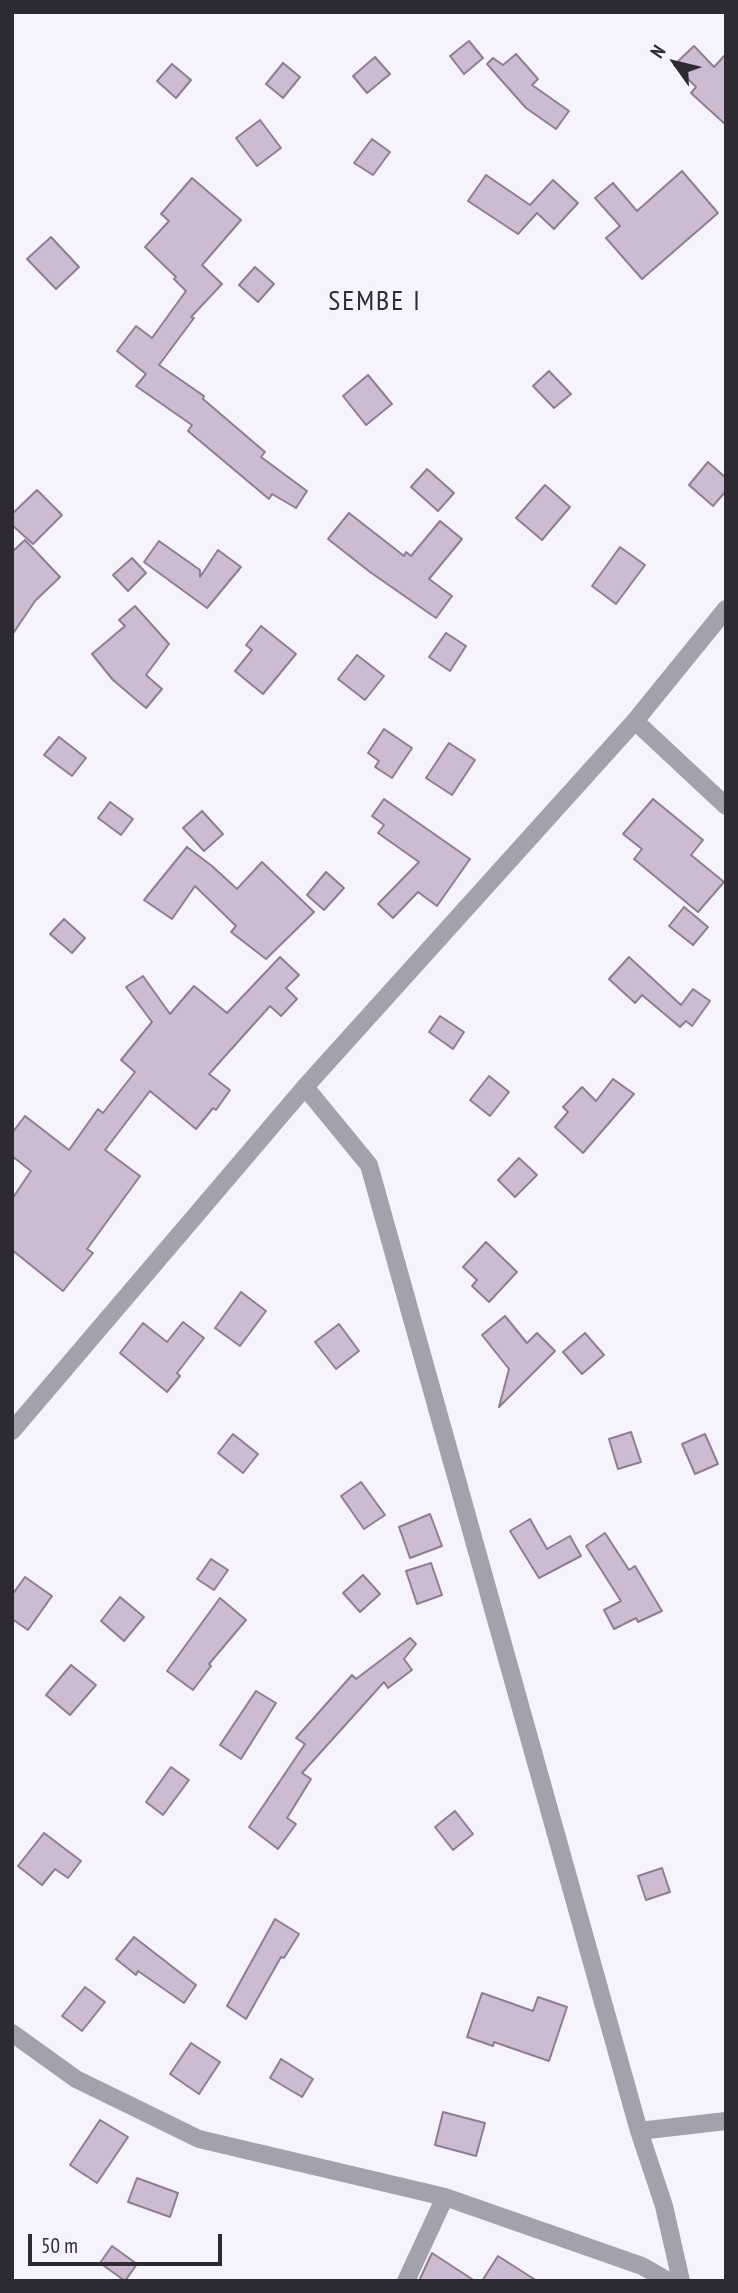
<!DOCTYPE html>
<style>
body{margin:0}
#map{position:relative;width:738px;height:2293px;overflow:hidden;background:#f6f3fd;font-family:"PT Sans Narrow",sans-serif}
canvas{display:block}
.frame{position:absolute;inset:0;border:14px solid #2e2a34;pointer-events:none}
.north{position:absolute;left:640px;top:28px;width:70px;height:70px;-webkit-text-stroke:5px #f6f3fd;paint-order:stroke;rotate:304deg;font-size:19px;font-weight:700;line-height:28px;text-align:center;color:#2e2a34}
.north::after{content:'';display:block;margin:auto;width:24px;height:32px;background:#2e2a34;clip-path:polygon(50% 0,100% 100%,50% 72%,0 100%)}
.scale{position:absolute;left:28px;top:2234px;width:194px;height:32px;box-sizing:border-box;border:4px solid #2e2a34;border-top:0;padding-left:9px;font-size:21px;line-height:24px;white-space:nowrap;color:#2e2a34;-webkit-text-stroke:5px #f6f3fd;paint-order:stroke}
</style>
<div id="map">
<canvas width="738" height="2293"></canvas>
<div class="frame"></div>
<div class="north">N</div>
<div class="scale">50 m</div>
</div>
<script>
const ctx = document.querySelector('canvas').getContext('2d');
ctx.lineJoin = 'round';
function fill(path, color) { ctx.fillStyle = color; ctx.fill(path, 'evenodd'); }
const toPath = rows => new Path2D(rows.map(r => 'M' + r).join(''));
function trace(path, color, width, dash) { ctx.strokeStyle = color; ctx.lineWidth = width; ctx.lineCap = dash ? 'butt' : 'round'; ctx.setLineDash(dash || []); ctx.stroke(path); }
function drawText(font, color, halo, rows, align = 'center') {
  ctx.font = font + ' "PT Sans Narrow",sans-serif'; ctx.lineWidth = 7; ctx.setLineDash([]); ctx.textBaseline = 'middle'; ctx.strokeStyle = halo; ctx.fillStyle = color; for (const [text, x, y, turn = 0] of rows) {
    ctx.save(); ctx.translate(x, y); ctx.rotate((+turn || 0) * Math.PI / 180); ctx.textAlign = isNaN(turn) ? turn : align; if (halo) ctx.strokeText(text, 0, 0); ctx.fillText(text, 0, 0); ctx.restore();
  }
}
const building = toPath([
 [469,41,483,58,464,74,450,56,469,41],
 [694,46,714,67,726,54,726,125,691,93,696,87,674,65,694,46],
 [516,54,538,79,532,85,569,111,556,129,526,108,487,64,493,58,503,65,516,54],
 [375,57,390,74,367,93,353,76,375,57],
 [283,63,300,77,283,98,266,84,283,63],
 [172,64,191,80,176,98,157,81,172,64],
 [260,120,281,148,257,166,236,138,260,120],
 [372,139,390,152,373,175,354,163,372,139],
 [682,171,718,213,642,279,606,238,620,226,595,198,613,183,637,211,682,171],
 [486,175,530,205,553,180,578,203,554,229,537,213,518,234,468,201,486,175],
 [192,178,241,220,202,265,222,284,191,317,194,318,159,365,204,396,203,399,265,452,261,457,307,491,296,508,272,494,269,499,188,431,192,425,136,386,146,374,117,351,136,326,152,338,186,291,174,279,176,277,145,247,169,221,161,214,192,178],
 [51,237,79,267,56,289,27,259,51,237],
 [255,267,274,284,258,302,239,285,255,267],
 [549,371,571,394,554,408,533,386,549,371],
 [368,375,392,404,366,425,343,396,368,375],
 [708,462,726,478,726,491,713,506,689,485,708,462],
 [427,469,454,493,438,511,411,487,427,469],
 [545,485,570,507,542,540,516,518,545,485],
 [37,490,62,515,33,544,12,525,12,514,37,490],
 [349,513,404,556,406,552,411,556,440,521,462,539,429,579,452,596,436,618,370,572,328,539,349,513],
 [25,540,60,577,35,601,12,635,12,552,25,540],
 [159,541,200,570,200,577,218,550,241,567,207,608,144,562,159,541],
 [620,547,645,565,616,604,592,586,620,547],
 [132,558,146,573,128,591,113,575,132,558],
 [135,606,169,644,146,675,162,689,146,708,113,680,92,654,125,626,119,620,135,606],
 [261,626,296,654,263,694,235,671,252,650,246,645,261,626],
 [446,633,466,646,450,671,429,657,446,633],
 [357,655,384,676,365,700,338,679,357,655],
 [384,729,412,748,392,778,375,767,379,761,368,753,384,729],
 [59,737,86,758,72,776,44,755,59,737],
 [449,743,475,760,452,795,426,778,449,743],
 [384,799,470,859,437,906,418,892,393,918,378,904,419,862,378,833,384,825,372,816,384,799],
 [653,799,703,840,691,855,724,882,698,912,634,859,642,849,623,834,653,799],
 [110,802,133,819,121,835,98,818,110,802],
 [202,811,223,834,204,851,183,828,202,811],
 [187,847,212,866,237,889,262,862,314,912,266,959,231,932,236,926,195,886,172,919,144,900,187,847],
 [326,872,344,888,324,910,307,895,326,872],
 [684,907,708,927,693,945,669,926,684,907],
 [64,919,85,938,72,953,50,934,64,919],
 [280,957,299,975,286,988,297,999,281,1016,270,1006,209,1074,230,1090,216,1110,213,1108,196,1129,150,1091,105,1150,140,1176,87,1249,93,1253,63,1291,12,1250,12,1199,31,1171,12,1156,12,1133,25,1116,69,1150,98,1109,103,1113,135,1072,121,1060,152,1022,126,987,143,976,170,1014,194,986,227,1013,280,957],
 [629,957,681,1005,693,989,710,1001,692,1026,686,1021,680,1027,642,995,635,1003,609,979,629,957],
 [440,1016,464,1032,453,1049,429,1032,440,1016],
 [489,1076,509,1092,490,1116,470,1100,489,1076],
 [613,1079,634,1094,583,1153,555,1127,568,1112,563,1107,582,1087,596,1101,613,1079],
 [519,1158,537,1175,515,1197,498,1180,519,1158],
 [486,1242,517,1272,489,1302,472,1286,477,1280,463,1267,486,1242],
 [241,1292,266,1311,240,1346,215,1328,241,1292],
 [505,1316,527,1343,537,1333,555,1351,499,1407,509,1369,482,1335,505,1316],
 [183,1322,204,1338,177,1373,180,1376,167,1392,120,1353,143,1323,167,1342,183,1322],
 [339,1324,359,1351,336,1369,315,1342,339,1324],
 [585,1333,604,1355,582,1374,563,1352,585,1333],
 [631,1432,641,1462,618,1469,609,1439,631,1432],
 [233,1434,258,1454,243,1473,218,1453,233,1434],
 [705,1434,718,1464,695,1474,682,1444,705,1434],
 [361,1482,385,1515,364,1529,341,1496,361,1482],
 [430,1514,442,1546,410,1558,399,1527,430,1514],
 [530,1519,547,1549,570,1536,581,1556,539,1578,510,1531,530,1519],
 [605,1533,629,1570,635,1566,662,1611,638,1622,636,1618,614,1629,604,1610,621,1601,586,1546,605,1533],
 [211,1559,228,1570,214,1590,197,1579,211,1559],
 [431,1563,442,1595,417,1604,406,1571,431,1563],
 [363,1575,380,1594,360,1612,343,1593,363,1575],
 [25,1577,52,1596,28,1630,12,1619,12,1595,25,1577],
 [120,1597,144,1617,124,1641,101,1621,120,1597],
 [220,1598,246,1620,209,1664,211,1666,193,1690,167,1671,220,1598],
 [410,1638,416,1644,404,1659,412,1670,388,1688,384,1682,302,1773,311,1779,287,1818,296,1824,278,1849,249,1827,305,1744,296,1738,352,1675,356,1679,410,1638],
 [71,1665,96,1685,70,1715,46,1695,71,1665],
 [256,1691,276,1703,241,1759,220,1745,256,1691],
 [171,1767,189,1780,163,1815,146,1802,171,1767],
 [455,1811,473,1834,453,1850,435,1827,455,1811],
 [44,1833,81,1861,68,1878,55,1869,42,1885,18,1866,44,1833],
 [662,1868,670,1892,646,1900,638,1876,662,1868],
 [275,1919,299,1934,284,1958,281,1957,246,2019,227,2006,275,1919],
 [134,1937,196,1985,184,2003,138,1971,136,1975,116,1959,134,1937],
 [85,1987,105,2002,82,2031,62,2016,85,1987],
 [482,1993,533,2011,538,1997,567,2007,549,2061,494,2042,493,2046,467,2037,482,1993],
 [191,2043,220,2062,199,2094,170,2074,191,2043],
 [281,2059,313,2079,302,2097,270,2078,281,2059],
 [443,2112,485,2123,476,2156,435,2145,443,2112],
 [100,2120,128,2137,97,2183,70,2165,100,2120],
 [137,2178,178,2193,170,2217,128,2202,137,2178],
 [112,2246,137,2264,125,2281,100,2263,112,2246],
 [432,2253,475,2281,419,2281,432,2253],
 [498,2256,537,2281,482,2281,498,2256]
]);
const minor = toPath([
 [635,721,726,806],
 [305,1087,369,1165,639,2131,664,2206,681,2281],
 [12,1431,305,1087,635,721,726,609],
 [12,2033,76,2079,199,2139,445,2197,642,2266,668,2281],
 [639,2131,726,2121],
 [406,2281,445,2197]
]);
const neighbourhoodNames = [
 ["SEMBE I",375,302]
];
fill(building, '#cdbcd1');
trace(building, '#8e7e93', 2);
trace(minor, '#a1a2ad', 18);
ctx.letterSpacing = '2px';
drawText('28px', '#2e2a34', '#f6f3fd', neighbourhoodNames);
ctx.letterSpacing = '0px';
</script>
